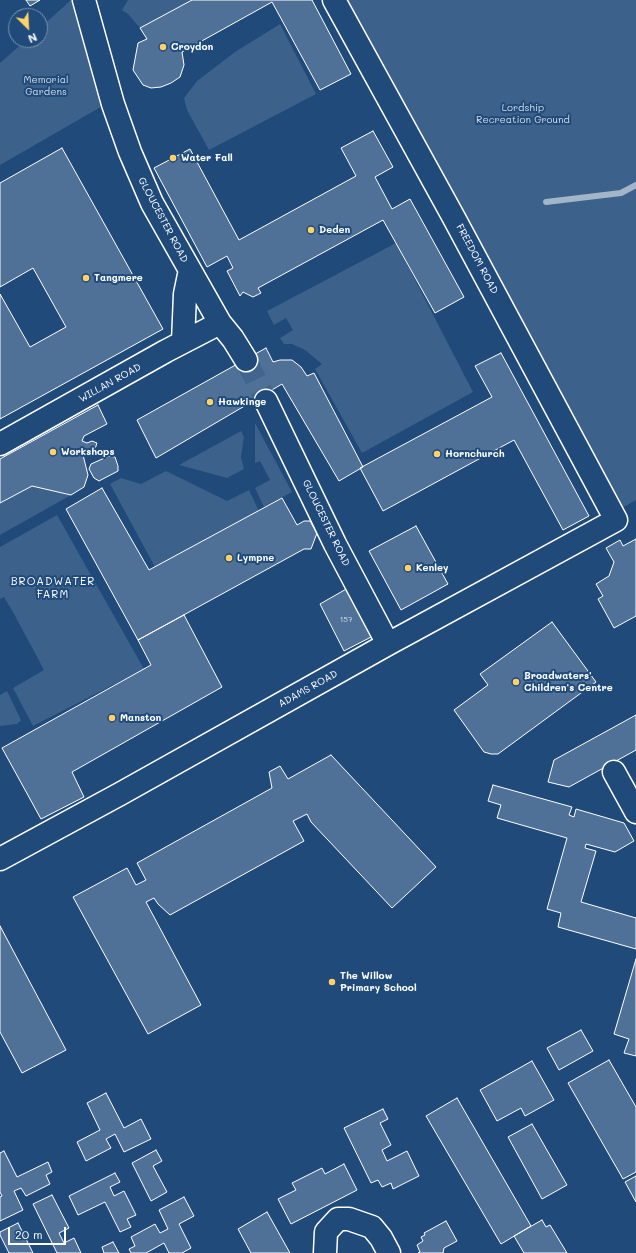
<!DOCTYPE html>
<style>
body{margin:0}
#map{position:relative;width:636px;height:1253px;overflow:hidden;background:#1f4a7a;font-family:Mali,sans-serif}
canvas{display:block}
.north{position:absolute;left:8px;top:8px;width:40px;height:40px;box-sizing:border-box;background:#1f4a7a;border:1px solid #7992af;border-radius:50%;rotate:156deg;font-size:11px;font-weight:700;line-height:16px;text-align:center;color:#fff}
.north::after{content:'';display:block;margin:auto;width:14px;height:18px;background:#ffd166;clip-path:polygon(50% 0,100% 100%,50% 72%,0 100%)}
.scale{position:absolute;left:8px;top:1227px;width:58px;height:18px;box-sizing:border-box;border:2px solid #fff;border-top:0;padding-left:5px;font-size:12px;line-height:14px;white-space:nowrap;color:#fff;-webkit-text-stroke:3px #1f4a7a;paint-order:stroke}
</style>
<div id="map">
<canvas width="636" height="1253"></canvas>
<div class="north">N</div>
<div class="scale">20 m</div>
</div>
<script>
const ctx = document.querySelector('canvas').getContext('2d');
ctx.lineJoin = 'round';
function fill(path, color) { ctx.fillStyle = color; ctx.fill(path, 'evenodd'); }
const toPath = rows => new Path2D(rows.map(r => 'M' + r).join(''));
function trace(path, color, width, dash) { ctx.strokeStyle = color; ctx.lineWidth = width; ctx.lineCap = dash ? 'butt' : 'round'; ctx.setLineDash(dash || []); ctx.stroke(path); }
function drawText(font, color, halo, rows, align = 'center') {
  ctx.font = font + ' Mali,sans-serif'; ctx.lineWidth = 4; ctx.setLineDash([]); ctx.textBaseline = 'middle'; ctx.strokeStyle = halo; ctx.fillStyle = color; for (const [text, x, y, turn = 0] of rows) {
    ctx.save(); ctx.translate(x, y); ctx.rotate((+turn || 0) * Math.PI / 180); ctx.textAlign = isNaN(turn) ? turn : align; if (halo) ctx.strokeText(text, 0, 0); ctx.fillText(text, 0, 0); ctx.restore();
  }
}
const green = toPath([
 [71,0,76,0,106,104,0,165,0,63,26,40,40,40,40,28],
 [128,0,192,0,140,28,128,14,122,10],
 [336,0,636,0,636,500,620,509],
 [280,24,316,94,209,150,187,110,184,98,197,81,235,52],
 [396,243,473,392,362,453,315,369,322,364,305,350,292,344,284,344,280,338,293,330,286,318,274,325,267,311],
 [255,423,292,492,264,507,255,488,270,480,260,461,255,463],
 [241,431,244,437,241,457,244,469,227,478,179,465],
 [166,471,227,501,249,490,259,511,155,567,110,484,121,478,141,484],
 [32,486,71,495,0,535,0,503],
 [57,515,144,669,33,726,13,688,44,670,13,612,4,597,0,599,0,547],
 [7,691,21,720,17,724,0,726,0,695]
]);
const stream = toPath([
 [546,202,621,193,636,185]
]);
const building = toPath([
 [26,0,40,0,30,6,26,0],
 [192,0,312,0,351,74,320,90,272,2,182,52,184,65,180,77,171,83,161,87,151,88,143,85,133,70,138,43,147,39,140,28,192,0],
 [373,131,393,167,375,177,392,209,410,199,464,297,435,313,383,220,258,288,261,293,253,297,243,292,240,296,227,271,233,268,227,256,207,267,154,168,190,149,239,240,356,176,341,148,373,131],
 [62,148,163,329,0,419,0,294,30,347,66,327,33,268,0,287,0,183,62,148],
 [266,348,273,362,280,360,292,360,301,367,307,376,314,373,363,467,339,481,282,384,156,458,137,420,266,348],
 [501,353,589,516,563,530,514,440,383,511,360,468,492,397,475,366,501,353],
 [98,405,107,424,84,436,82,441,87,443,92,441,97,443,95,449,91,455,83,455,88,475,84,487,71,495,32,486,0,503,0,459,98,405],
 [109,456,115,457,118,466,118,471,99,481,94,478,89,469,91,464,109,456],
 [102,488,149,570,282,498,297,525,304,521,310,521,317,533,311,549,304,549,138,640,66,509,102,488],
 [416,526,448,584,401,610,369,551,416,526],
 [636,539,636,616,614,628,598,599,603,596,596,584,609,576,614,562,606,548,620,540,623,546,636,539],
 [348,588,373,636,344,651,320,604,348,588],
 [184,615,222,687,72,772,84,797,41,819,2,748,151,665,138,640,184,615],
 [552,622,596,682,498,754,491,754,484,752,454,710,488,685,480,674,552,622],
 [636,715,636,750,569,787,548,782,554,760,636,715],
 [331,755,436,867,392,908,311,822,307,814,293,821,304,841,170,915,158,904,154,898,146,902,201,1005,148,1034,73,897,127,868,136,885,146,880,137,863,272,788,269,772,280,766,288,779,331,755],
 [493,785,572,807,569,815,574,817,576,809,624,823,634,841,615,852,586,844,585,848,596,851,581,902,636,918,636,949,558,927,561,913,547,909,567,838,497,818,501,805,488,801,493,785],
 [0,926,66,1050,22,1073,0,1032,0,926],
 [636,959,636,1056,624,1053,629,1039,614,1034,636,959],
 [581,1030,593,1051,559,1070,547,1048,581,1030],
 [609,1060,636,1107,636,1172,623,1179,568,1083,609,1060],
 [532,1061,554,1100,525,1116,521,1108,497,1121,480,1090,532,1061],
 [106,1093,124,1128,141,1119,151,1139,124,1152,115,1134,106,1139,111,1148,86,1161,77,1142,100,1130,87,1103,106,1093],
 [457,1098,531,1226,501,1244,426,1116,457,1098],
 [383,1109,388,1119,380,1123,391,1145,382,1150,387,1161,407,1151,419,1176,393,1189,391,1183,382,1187,378,1180,371,1183,344,1128,383,1109],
 [532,1124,567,1185,542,1199,508,1137,532,1124],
 [156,1150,162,1161,153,1166,167,1192,151,1201,132,1163,156,1150],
 [4,1151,17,1177,48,1162,52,1172,46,1175,50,1184,26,1196,21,1188,14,1191,23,1210,0,1221,0,1197,2,1196,0,1192,0,1153,4,1151],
 [344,1164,357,1190,291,1224,278,1199,296,1190,292,1183,322,1168,325,1174,344,1164],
 [115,1173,120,1182,110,1187,114,1196,124,1191,136,1215,127,1219,131,1227,120,1232,105,1202,78,1215,69,1196,115,1173],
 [636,1176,636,1202,625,1182,636,1176],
 [52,1195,69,1228,59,1233,64,1243,74,1238,81,1253,57,1253,33,1204,52,1195],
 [184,1197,194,1216,179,1224,191,1248,182,1253,169,1253,164,1243,146,1253,131,1253,129,1249,135,1246,131,1237,155,1224,160,1233,168,1229,159,1210,184,1197],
 [267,1212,290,1253,251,1253,238,1229,267,1212],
 [542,1220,546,1227,550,1225,567,1253,524,1253,514,1236,542,1220],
 [446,1221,457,1241,444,1248,443,1253,418,1253,420,1252,417,1245,423,1241,421,1237,425,1235,424,1233,446,1221],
 [18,1223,33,1253,9,1253,0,1235,0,1232,18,1223],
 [113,1242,119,1253,104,1253,102,1247,113,1242]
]);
const streetTunnel = toPath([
 [246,360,266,401]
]);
const street = toPath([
 [84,0,113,104,130,152,152,203,220,323,233,339,246,360],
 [183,342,185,294,190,270],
 [266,401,335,544,388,644],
 [0,444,166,351,220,323],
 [614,772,636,812],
 [0,859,120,794,388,644,616,520,454,218,334,0],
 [325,1253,326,1232,338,1219,349,1219,372,1227,381,1238,389,1253]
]);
const markers = [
 [163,47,4,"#ffd166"],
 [173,158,4,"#ffd166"],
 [311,230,4,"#ffd166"],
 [86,278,4,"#ffd166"],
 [210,402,4,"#ffd166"],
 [53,452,4,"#ffd166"],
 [437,454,4,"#ffd166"],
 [229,558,4,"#ffd166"],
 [408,568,4,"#ffd166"],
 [516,682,4,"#ffd166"],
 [112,718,4,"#ffd166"],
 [332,982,4,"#ffd166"]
];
const numberNames = [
 ["157",346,620]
];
const poiNames = [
 ["Croydon",171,47],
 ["Water Fall",181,158],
 ["Deden",319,230],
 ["Tangmere",94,278],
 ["Hawkinge",218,402],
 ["Workshops",61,452],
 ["Hornchurch",445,454],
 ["Lympne",237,558],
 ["Kenley",416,568],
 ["Broadwaters'",524,676],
 ["Children's Centre",524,688],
 ["Manston",120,718],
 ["The Willow",340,976],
 ["Primary School",340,988]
];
const parkNames = [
 ["Memorial",46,80],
 ["Gardens",46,92],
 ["Lordship",523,108],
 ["Recreation Ground",523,120]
];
const streetNames = [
 ["GLOUCESTER ROAD",163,220,62],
 ["FREEDOM ROAD",477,259,62],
 ["WILLAN ROAD",110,383,-29],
 ["GLOUCESTER ROAD",326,523,64],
 ["ADAMS ROAD",308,689,-29]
];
const neighbourhoodNames = [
 ["BROADWATER",53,582],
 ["FARM",53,595]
];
fill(green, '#3c618b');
trace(stream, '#a3b5c8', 6);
fill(building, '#507197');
trace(building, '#fff', 1);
trace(streetTunnel, '#41658e', 22, [22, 11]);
trace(street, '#fff', 25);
trace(street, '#1f4a7a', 22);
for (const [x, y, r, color] of markers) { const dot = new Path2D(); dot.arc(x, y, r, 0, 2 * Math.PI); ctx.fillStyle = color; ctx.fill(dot); trace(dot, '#1f4a7a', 1.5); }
drawText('8px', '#d3dce5', null, numberNames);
drawText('bold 10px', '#fff', '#1f4a7a', poiNames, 'left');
drawText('10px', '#d8dfe8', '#1f4a7a', parkNames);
drawText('10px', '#fff', '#1f4a7a', streetNames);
ctx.letterSpacing = '1px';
drawText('11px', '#fff', '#1f4a7a', neighbourhoodNames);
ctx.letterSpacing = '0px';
</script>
